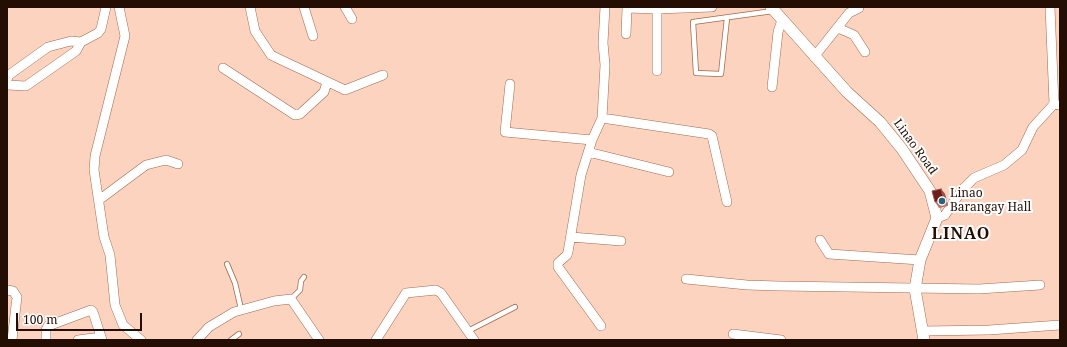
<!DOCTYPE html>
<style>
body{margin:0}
#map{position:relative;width:1067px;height:347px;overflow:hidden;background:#fcd3bf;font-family:"Noto Serif",serif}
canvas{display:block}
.frame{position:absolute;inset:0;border:8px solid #240e03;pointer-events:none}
.scale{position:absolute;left:16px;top:313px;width:126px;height:18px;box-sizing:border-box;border:2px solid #240e03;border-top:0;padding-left:5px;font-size:12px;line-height:14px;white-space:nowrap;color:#240e03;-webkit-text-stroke:3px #fefefe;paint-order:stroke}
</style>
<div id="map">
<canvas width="1067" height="347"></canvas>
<div class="frame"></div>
<div class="scale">100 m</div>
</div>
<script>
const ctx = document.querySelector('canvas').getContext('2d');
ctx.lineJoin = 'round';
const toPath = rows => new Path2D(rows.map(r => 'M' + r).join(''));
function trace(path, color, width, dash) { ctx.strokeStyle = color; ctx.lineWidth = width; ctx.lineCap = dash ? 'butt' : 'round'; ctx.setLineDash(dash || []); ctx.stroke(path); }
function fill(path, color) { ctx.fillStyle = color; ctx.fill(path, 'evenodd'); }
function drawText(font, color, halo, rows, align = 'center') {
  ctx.font = font + ' "Noto Serif",serif'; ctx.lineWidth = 4; ctx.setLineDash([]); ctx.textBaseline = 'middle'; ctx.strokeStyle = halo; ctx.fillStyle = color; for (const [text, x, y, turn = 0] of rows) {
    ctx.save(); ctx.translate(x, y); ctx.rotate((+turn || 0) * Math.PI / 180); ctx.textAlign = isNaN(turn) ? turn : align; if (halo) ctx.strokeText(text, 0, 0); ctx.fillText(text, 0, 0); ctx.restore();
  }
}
const service = toPath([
 [727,18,721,74,696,73,693,22,773,11],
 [227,264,235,283,241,309],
 [291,299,300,290,301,281,304,277],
 [468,331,515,307],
 [231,340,239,334]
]);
const minor = toPath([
 [119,7,125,36,95,156,94,170,104,237,110,255,115,305,123,325,141,340],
 [250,7,255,31,271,55,277,58,345,90,383,75],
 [304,7,313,36],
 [345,7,352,19],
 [1050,7,1054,104],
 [838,28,854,35,865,52],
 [626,34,627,8,657,9],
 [814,57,849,13,859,8],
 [223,68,295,115,300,114,324,92,327,82],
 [657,71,657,9,712,7],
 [7,79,9,75,48,47,71,41,81,42,98,33,101,29,106,7],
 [510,84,505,132,592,140],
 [7,85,26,86,76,51,81,42],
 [772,87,778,32,782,20],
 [602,118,709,134,712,136,727,202],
 [588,152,669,172],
 [99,200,146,165,166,160,178,164],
 [937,218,945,215,962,190,974,178,1004,165,1022,150,1033,127,1054,104,1060,105],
 [571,237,621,241],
 [820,240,829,254,920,260],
 [686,279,747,285,779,286,979,289,1040,285],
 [7,290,13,291,17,297,12,340],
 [601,326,558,267,558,263,567,255,568,252,581,175,592,140,602,118,605,65,603,43,605,7],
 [923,331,989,330,1060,325],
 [733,334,781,340],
 [46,340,46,330,48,326,91,310,93,312,102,340],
 [78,340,101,337],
 [197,340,209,327,234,312,274,301,291,299,319,340],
 [376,340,406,293,436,290,441,293,474,340]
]);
const tertiary = toPath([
 [771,7,847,92,880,122,902,149,930,191,937,218,920,260,915,289,924,340]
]);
const wall = toPath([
 [941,189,945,194,948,206,939,208,935,202]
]);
const shadedWall = toPath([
 [941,189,945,194,948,206,944,200]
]);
const building = toPath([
 [941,189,944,200,935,202,932,191,941,189]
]);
const markers = [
 [942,201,4,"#266279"]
];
const streetNames = [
 ["Linao Road",915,147,54]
];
const poiNames = [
 ["Linao",950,194],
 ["Barangay Hall",950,208]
];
const districtNames = [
 ["LINAO",961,234]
];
trace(service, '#a4694a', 6);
trace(minor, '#a4694a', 10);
trace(tertiary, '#a4694a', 12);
trace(service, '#fff', 4.5);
trace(minor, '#fff', 9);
trace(tertiary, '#fff', 11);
fill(wall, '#b6776b');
fill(shadedWall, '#995249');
fill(building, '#6f1b17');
trace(building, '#995249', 1);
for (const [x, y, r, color] of markers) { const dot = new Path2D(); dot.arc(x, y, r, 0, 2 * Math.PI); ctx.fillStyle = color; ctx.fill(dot); trace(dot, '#fefefe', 1.5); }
drawText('12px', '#240e03', '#fefefe', streetNames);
drawText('12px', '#240e03', '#fefefe', poiNames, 'left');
ctx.letterSpacing = '1px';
drawText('bold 16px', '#240e03', '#fefefe', districtNames);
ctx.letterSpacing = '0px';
</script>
